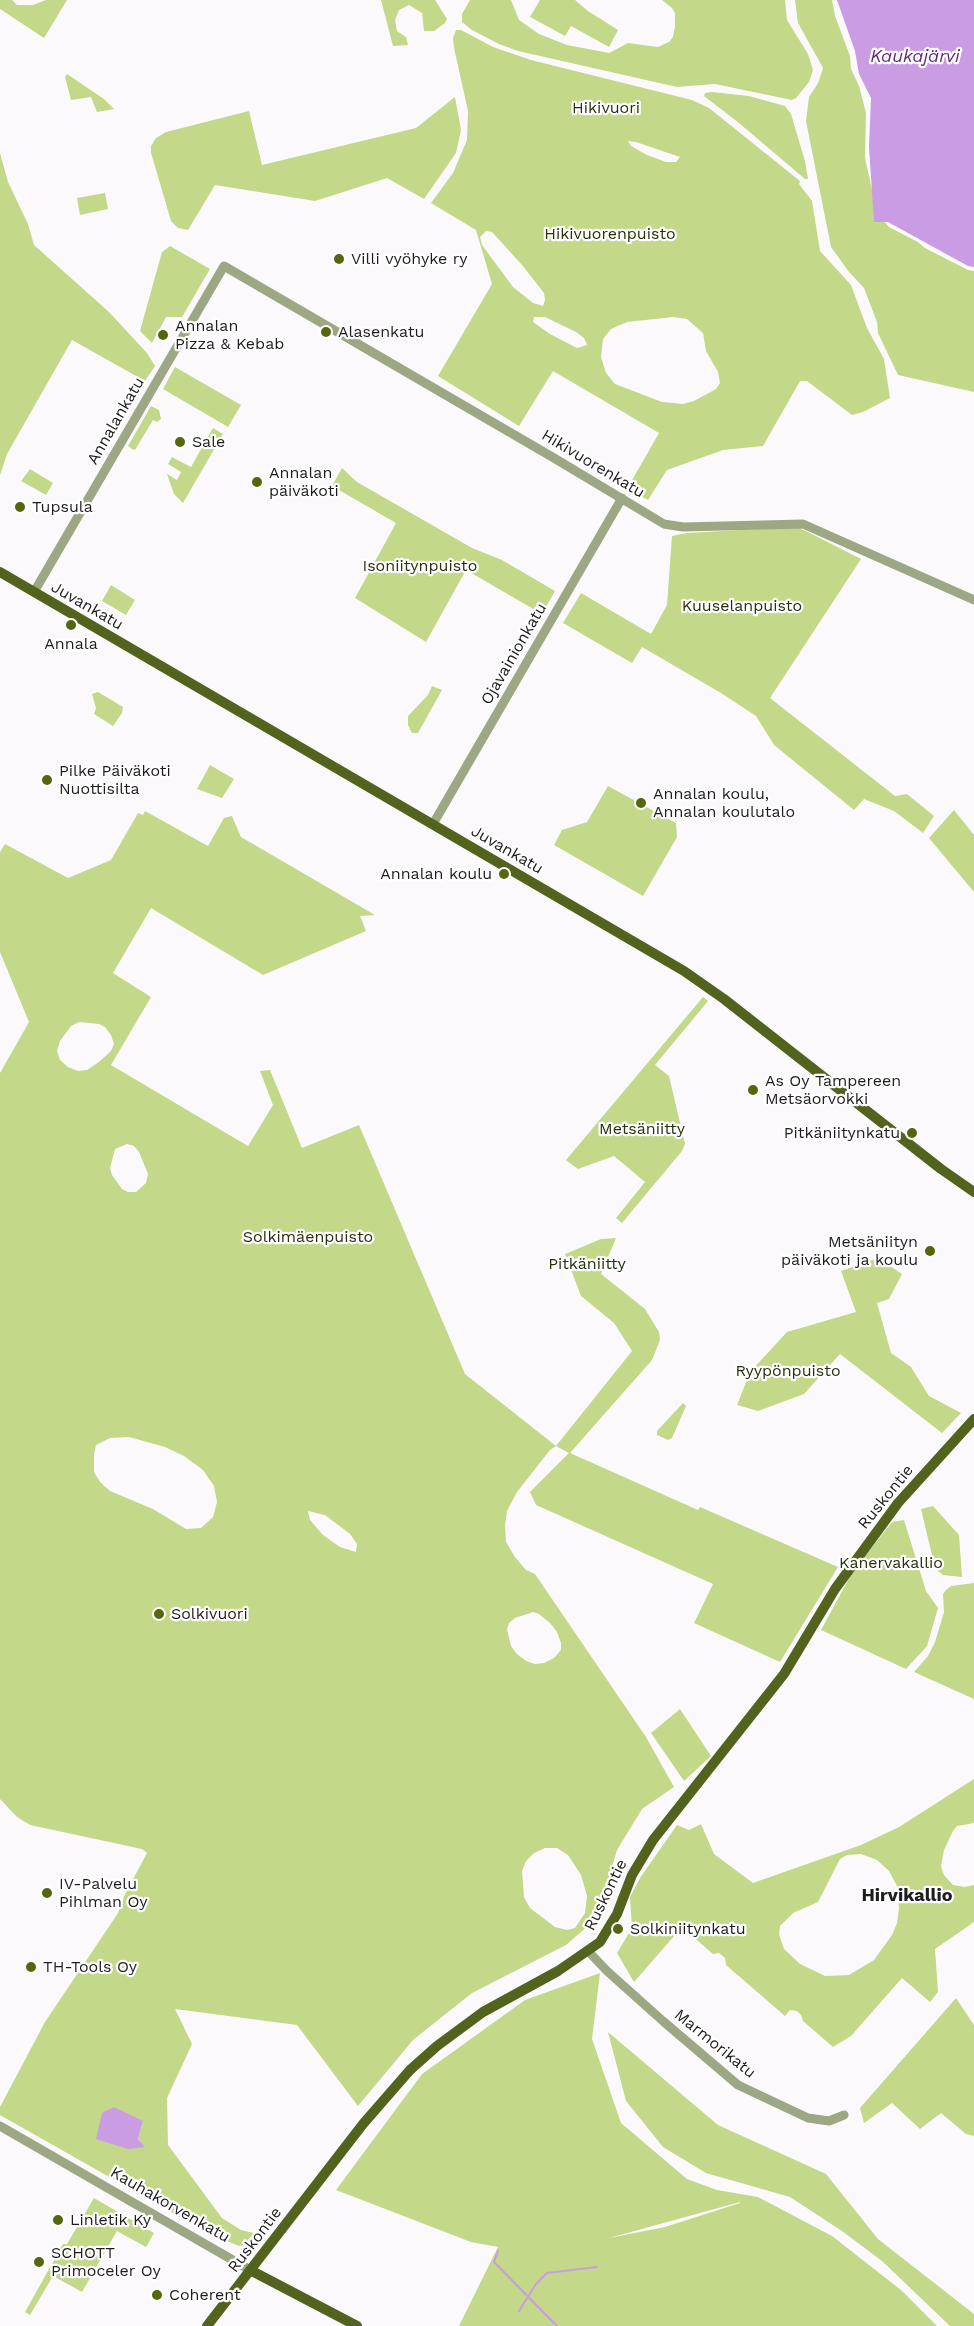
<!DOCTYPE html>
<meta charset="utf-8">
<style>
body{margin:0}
canvas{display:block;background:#fcf9fd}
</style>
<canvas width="974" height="2326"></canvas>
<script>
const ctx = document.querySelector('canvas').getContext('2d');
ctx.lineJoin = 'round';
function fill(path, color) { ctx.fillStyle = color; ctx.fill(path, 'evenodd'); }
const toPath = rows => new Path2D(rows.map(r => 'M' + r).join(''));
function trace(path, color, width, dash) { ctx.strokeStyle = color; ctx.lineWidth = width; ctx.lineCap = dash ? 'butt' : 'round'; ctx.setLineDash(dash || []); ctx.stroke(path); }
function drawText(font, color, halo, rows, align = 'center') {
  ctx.font = font + ' "Work Sans",sans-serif'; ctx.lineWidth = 4.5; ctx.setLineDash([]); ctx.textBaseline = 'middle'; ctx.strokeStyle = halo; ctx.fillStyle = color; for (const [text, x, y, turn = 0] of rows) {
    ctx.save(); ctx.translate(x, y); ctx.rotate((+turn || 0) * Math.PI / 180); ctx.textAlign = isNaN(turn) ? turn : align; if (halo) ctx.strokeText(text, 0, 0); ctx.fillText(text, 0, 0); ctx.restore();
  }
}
const green = toPath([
 [0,0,12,0,17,5,33,5,46,0,67,0,44,38,0,9],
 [381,0,435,0,447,19,445,23,434,31,424,31,422,13,409,5,399,10,395,20,397,31,406,37,408,45,393,46],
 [470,0,511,0,519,20,539,34,567,45,609,53,628,43,658,47,669,42,673,37,675,27,675,13,672,8,662,0,785,0,787,20,808,54,813,70,809,82,796,98,792,100,715,84,677,87,518,51,499,44,472,30,462,22,462,14],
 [540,0,575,0,588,11,618,30,609,47,571,26,565,36,530,17],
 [795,0,832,0,835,16,850,56,851,69,859,86,866,113,865,158,875,203,883,220,889,227,918,242,925,248,968,270,974,271,974,392,898,375,878,333,877,322,864,288,849,272,831,247,806,121,809,97,818,83,823,68,798,23],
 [456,30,461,30,493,47,531,60,692,100,709,108,800,181,799,184,812,201,820,251,851,285,867,328,884,359,890,398,863,412,852,415,807,381,800,381,763,446,723,450,667,470,648,500,627,489,659,433,553,371,519,426,438,376,492,284,476,230,431,203,453,173,467,140,468,111,454,48,453,38],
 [628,141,636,142,680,157,676,162,666,162,647,155,631,146],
 [486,231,492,232,522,265,544,293,545,300,543,306,533,303,513,287,482,245,480,237],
 [534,317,545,317,576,332,584,338,587,345,577,348,550,334,533,322],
 [673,317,687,319,703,333,706,351,718,372,720,383,716,389,694,401,683,404,662,402,615,384,606,373,601,357,603,339,611,329,627,322],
 [67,74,104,99,114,109,97,112,91,97,71,100,65,77],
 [712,92,749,96,785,106,791,114,805,161,808,179,805,179,739,123,704,96,705,93],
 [455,97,461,130,456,153,424,199,387,178,315,201,215,185,188,230,178,228,171,221,151,153,151,146,156,138,166,132,249,111,262,165,416,128],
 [0,153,8,182,28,224,34,245,109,312,147,353,155,366,145,381,72,340,7,454,0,475],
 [105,193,108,209,80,215,77,198],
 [170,246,210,269,182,317,166,317,152,343,140,331,162,252],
 [175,367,241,405,228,427,163,389],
 [151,406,159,410,161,419,157,422,153,420,135,450,132,449,128,446],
 [213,428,223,434,183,503,174,494,167,474,177,480,181,472,168,464,172,457,191,467],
 [342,468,357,482,472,548,502,560,555,591,542,614,466,570,426,642,355,598,396,523,332,486],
 [30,469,53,483,46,495,21,481],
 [794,527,804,530,861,559,770,698,895,796,907,794,934,816,923,833,894,811,864,799,854,810,774,745,756,716,721,693,642,647,632,663,563,623,581,593,651,634,667,605,672,536,687,533],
 [111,585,135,600,126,615,102,601],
 [432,686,442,690,418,733,412,733,408,725,408,716,428,695],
 [98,692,123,707,122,713,113,726,94,714,96,708,92,694],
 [210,765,234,779,222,798,197,789],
 [608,786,676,823,677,837,643,896,554,845,562,830,587,822],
 [954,810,974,835,974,892,929,838],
 [145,811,208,846,224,818,232,816,241,837,375,915,360,916,366,931,263,975,151,908,113,973,151,997,111,1065,248,1146,273,1105,260,1071,270,1070,302,1148,359,1125,465,1374,556,1446,632,1351,614,1323,581,1296,565,1254,601,1239,616,1238,601,1274,645,1309,659,1332,660,1340,652,1360,570,1453,698,1510,700,1507,838,1567,780,1662,694,1623,713,1584,536,1505,530,1492,569,1453,556,1446,550,1450,517,1492,507,1511,505,1525,506,1542,515,1557,526,1570,535,1574,646,1737,674,1787,642,1809,617,1850,597,1918,566,1945,472,1993,413,2040,358,2106,297,2025,175,2009,192,2044,167,2098,168,2145,222,2218,241,2230,258,2234,250,2243,239,2246,208,2233,0,2115,0,2107,45,2022,118,1913,125,1894,147,1853,142,1849,30,1825,17,1817,0,1799,0,1073,29,1022,0,952,0,852,5,844,68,878,111,860,138,813,143,815],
 [79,1022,99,1024,105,1027,111,1035,114,1044,111,1051,99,1062,87,1070,78,1071,68,1067,60,1060,57,1051,60,1041,71,1026],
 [127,1144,134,1146,139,1152,148,1174,146,1183,136,1192,128,1192,122,1189,112,1175,110,1168,115,1149],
 [129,1437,165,1447,184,1456,203,1470,214,1486,217,1502,213,1517,201,1528,186,1529,153,1509,110,1491,100,1482,94,1472,94,1454,96,1445,110,1438],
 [308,1511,325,1515,350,1534,357,1544,356,1552,340,1547,323,1535,310,1520],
 [533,1612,539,1614,550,1623,557,1632,561,1643,561,1650,554,1658,544,1663,535,1664,526,1661,517,1654,511,1646,507,1629,509,1623,515,1618],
 [545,1848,557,1848,568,1855,581,1875,587,1896,585,1913,575,1928,567,1930,555,1927,530,1908,524,1897,522,1871,526,1861,534,1853],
 [102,2113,143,2121,138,2139,145,2147],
 [703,997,708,1001,655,1065,669,1076,685,1144,682,1151,622,1223,616,1218,645,1182,614,1156,578,1169,566,1160],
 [878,1258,902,1274,889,1299,877,1303,891,1353,911,1367,929,1396,961,1413,942,1433,840,1354,804,1394,758,1411,737,1405,750,1372,787,1332,856,1312,841,1271],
 [683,1403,686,1406,672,1438,668,1440,657,1435,657,1431],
 [933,1506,959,1535,962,1577,943,1575,935,1568,921,1509],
 [904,1520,926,1591,938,1608,927,1646,906,1669,821,1630,852,1573,892,1522],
 [974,1583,974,1699,914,1672,928,1656,935,1642,944,1612,943,1594,946,1590,951,1586],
 [680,1709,711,1756,684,1781,651,1733],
 [974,1779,974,1823,957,1826,953,1831,944,1850,941,1866,944,1875,953,1885,965,1887,974,1885,974,1922,935,1949,938,1992,930,2002,902,1978,851,2036,833,2047,803,2021,801,2015,797,2011,790,2010,785,2016,726,1965,725,1958,719,1953,713,1954,682,1927,634,1982,617,1953,632,1928,630,1897,640,1878,677,1825,689,1830,701,1824,714,1854,753,1883,861,1845,899,1827],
 [861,1854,877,1860,889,1871,897,1886,899,1908,897,1923,892,1935,874,1960,849,1975,825,1976,800,1964,784,1949,779,1934,780,1926,793,1913,818,1902,840,1859,847,1855],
 [600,1973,592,2039,621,2123,687,2179,717,2190,758,2197,832,2236,901,2290,937,2326,459,2326,498,2247,471,2242,336,2190,422,2074,525,2000],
 [740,2203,665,2227,609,2238,740,2202],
 [956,1998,974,2025,974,2136,966,2134,941,2113,920,2129,892,2103,864,2123,860,2108],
 [608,2032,718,2125,826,2174,878,2239,974,2314,974,2326,950,2326,882,2261,842,2231,790,2197,706,2173,663,2147,626,2101],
 [94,2198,154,2233,146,2247,117,2231,82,2292,53,2276,30,2315,25,2312,63,2244,67,2244]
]);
const water = toPath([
 [837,0,974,0,974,267,968,266,888,222,874,222,869,147,871,98,859,74,855,51],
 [114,2107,143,2121,138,2139,145,2147,128,2149,96,2139,102,2113]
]);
const stream = toPath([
 [498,2251,494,2262,557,2326],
 [519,2311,536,2284,547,2273,597,2267]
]);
const minor = toPath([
 [34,592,224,266,554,458,664,524,683,527,803,524,974,600],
 [433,824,622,498],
 [589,1952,607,1971,664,2022,738,2085,808,2118,829,2121,844,2115],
 [0,2126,250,2270]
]);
const major = toPath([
 [0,572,684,971,724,999,941,1169,974,1192],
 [250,2270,357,2326],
 [207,2326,363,2124,410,2070,437,2046,483,2012,558,1971,600,1942,617,1914,632,1875,653,1840,784,1674,835,1589,898,1503,974,1419]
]);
const markers = [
 [339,259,6,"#55660e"],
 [326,332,6,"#55660e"],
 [163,335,6,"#55660e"],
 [180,442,6,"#55660e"],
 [257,482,6,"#55660e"],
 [20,507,6,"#55660e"],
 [71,625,6,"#55660e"],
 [47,780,6,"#55660e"],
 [641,803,6,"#55660e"],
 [504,874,6,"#55660e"],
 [753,1090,6,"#55660e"],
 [912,1133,6,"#55660e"],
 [930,1251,6,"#55660e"],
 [159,1614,6,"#55660e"],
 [47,1893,6,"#55660e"],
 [618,1929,6,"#55660e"],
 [31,1967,6,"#55660e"],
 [58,2220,6,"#55660e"],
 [39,2262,6,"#55660e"],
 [157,2295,6,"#55660e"]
];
const parkNames = [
 ["Hikivuori",606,108],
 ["Hikivuorenpuisto",610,234],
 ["Isoniitynpuisto",420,566],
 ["Kuuselanpuisto",742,606],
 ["Metsäniitty",642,1129],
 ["Solkimäenpuisto",308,1237],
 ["Pitkäniitty",587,1264],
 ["Ryypönpuisto",788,1371],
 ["Kanervakallio",891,1563]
];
const poiNames = [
 ["Villi vyöhyke ry",351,259],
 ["Annalan",175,326],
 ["Pizza & Kebab",175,344],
 ["Alasenkatu",338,332],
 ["Sale",192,442],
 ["Annalan",269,473],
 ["päiväkoti",269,491],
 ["Tupsula",32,507],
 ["Annala",71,644,"center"],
 ["Pilke Päiväkoti",59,771],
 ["Nuottisilta",59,789],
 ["Annalan koulu,",653,794],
 ["Annalan koulutalo",653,812],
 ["Annalan koulu",492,874,"right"],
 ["As Oy Tampereen",765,1081],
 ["Metsäorvokki",765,1099],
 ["Pitkäniitynkatu",900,1133,"right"],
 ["Metsäniityn",918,1242,"right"],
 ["päiväkoti ja koulu",918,1260,"right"],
 ["Solkivuori",171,1614],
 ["IV-Palvelu",59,1884],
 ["Pihlman Oy",59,1902],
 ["Solkiniitynkatu",630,1929],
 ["TH-Tools Oy",43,1967],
 ["Linletik Ky",70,2220],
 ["SCHOTT",51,2253],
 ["Primoceler Oy",51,2271],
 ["Coherent",169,2295]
];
const streetNames = [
 ["Annalankatu",116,421,-60],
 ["Hikivuorenkatu",593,464,31],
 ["Juvankatu",87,606,30],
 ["Ojavainionkatu",514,654,-60],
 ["Juvankatu",507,850,30],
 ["Ruskontie",886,1497,-51],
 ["Ruskontie",606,1895,-64],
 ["Marmorikatu",715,2044,39],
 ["Kauhakorvenkatu",170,2205,30],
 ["Ruskontie",255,2240,-53]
];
const waterNames = [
 ["Kaukajärvi",915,57]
];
const neighbourhoodNames = [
 ["Hirvikallio",907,1896]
];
fill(green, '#c3d889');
fill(water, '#ca9ce4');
trace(stream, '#ca9ce4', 2);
trace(minor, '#9da784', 9);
trace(major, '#53621d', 10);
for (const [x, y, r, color] of markers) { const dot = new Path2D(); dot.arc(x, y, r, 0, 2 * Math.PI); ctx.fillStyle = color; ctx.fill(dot); trace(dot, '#fff', 2); }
drawText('16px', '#28300c', '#fff', parkNames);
drawText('16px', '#1f1c20', '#fff', poiNames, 'left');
drawText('16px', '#1f1c20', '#fff', streetNames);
drawText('italic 18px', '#62297d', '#fff', waterNames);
drawText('bold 18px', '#1f1c20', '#fff', neighbourhoodNames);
</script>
